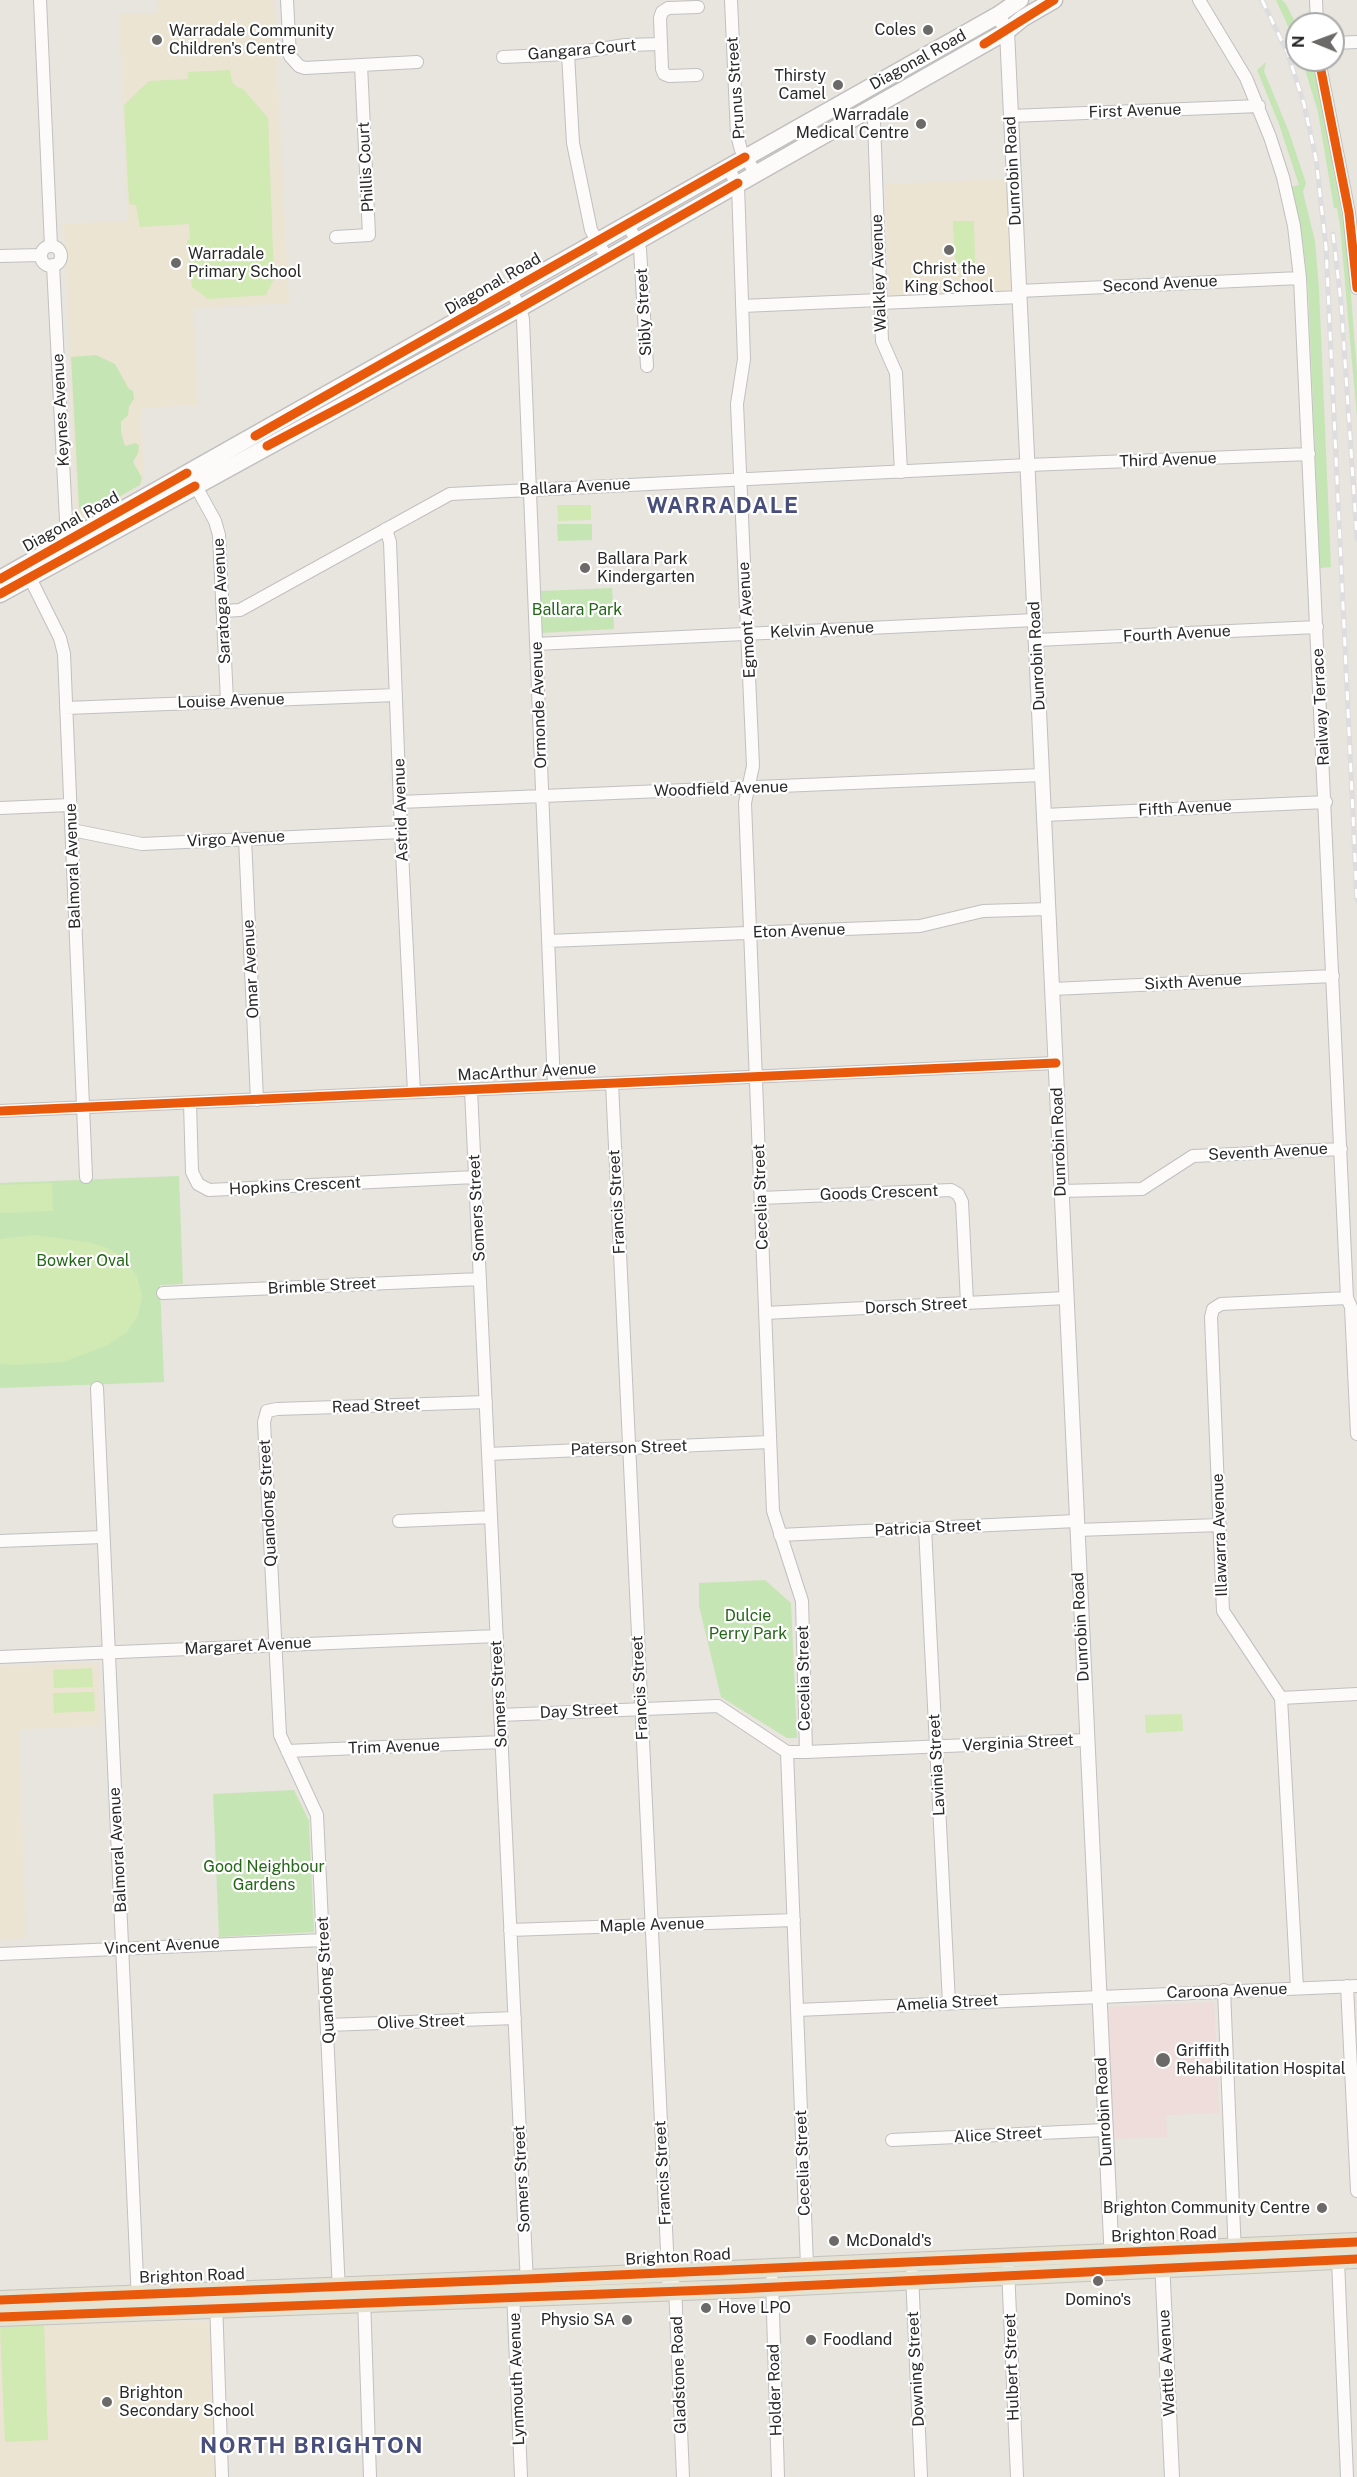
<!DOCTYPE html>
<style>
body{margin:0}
#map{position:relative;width:1357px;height:2477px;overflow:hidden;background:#e8e4de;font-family:"Public Sans",sans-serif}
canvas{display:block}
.north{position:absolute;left:1285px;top:12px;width:60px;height:60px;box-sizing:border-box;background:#fff;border:2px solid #a9a9a9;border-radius:50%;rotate:271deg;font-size:16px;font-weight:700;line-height:24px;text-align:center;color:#292929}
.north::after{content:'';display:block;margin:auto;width:21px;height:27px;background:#6c6a68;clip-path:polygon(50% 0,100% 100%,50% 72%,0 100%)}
</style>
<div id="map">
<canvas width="1357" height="2477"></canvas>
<div class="north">N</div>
</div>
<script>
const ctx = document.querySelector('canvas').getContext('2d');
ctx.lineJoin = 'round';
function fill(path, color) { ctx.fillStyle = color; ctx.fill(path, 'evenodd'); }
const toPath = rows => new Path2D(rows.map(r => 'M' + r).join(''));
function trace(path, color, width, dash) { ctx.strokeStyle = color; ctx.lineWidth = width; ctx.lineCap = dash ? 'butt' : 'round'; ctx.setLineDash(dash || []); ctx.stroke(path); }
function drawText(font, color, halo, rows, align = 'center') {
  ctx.font = font + ' "Public Sans",sans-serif'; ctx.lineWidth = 4.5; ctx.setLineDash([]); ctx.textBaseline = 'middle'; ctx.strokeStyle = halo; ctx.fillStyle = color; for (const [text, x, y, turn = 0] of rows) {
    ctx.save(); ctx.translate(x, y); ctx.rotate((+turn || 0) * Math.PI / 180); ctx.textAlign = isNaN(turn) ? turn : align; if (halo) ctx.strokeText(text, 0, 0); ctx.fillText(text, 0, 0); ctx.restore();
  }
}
const education = toPath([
 [158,0,274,0,289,303,193,308,198,405,141,408,144,483,81,522,77,517,64,224,128,221,119,14,158,13],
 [1007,179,1011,290,889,295,885,184],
 [98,1663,100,1726,19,1729,26,1938,0,1939,0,1666],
 [212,2321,217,2477,0,2477,0,2327]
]);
const medical = toPath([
 [1214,2002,1219,2113,1166,2115,1167,2137,1113,2139,1108,2007]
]);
const green = toPath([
 [1276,0,1282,0,1286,4,1297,26,1297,46],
 [1302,60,1313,62,1347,242,1357,373,1357,418,1340,226,1337,208,1334,208,1318,112],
 [1266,62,1264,71,1289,132,1306,183,1303,192,1315,241,1319,289,1331,567,1320,568,1308,288,1303,243,1291,187,1299,185,1279,124,1257,70],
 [96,355,115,364,129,389,133,391,134,399,129,406,128,415,121,422,121,432,125,446,136,443,139,446,138,453,133,462,142,478,140,485,87,515,79,508,71,357],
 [557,524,592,524,592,540,558,541],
 [612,588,614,629,542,633,540,591],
 [179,1176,183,1284,160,1285,164,1382,0,1388,0,1183],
 [765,1580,791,1603,797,1738,787,1738,721,1697,699,1606,699,1583],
 [294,1790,309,1821,314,1932,219,1937,213,1794]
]);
const pitch = toPath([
 [230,70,232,82,237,87,243,89,268,118,274,279,266,295,208,299,192,287,187,241,190,239,189,224,140,227,136,205,129,204,124,105,149,81,188,79,188,72],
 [953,221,974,221,975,264,955,265],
 [557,505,591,505,591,520,558,521],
 [52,1183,53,1211,0,1213,0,1185],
 [34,1235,88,1242,108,1248,125,1259,137,1276,142,1296,138,1316,127,1332,108,1345,64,1362,14,1365,0,1364,0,1239],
 [92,1668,93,1687,54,1688,53,1670],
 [94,1692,95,1711,54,1713,53,1693],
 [1182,1714,1183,1731,1146,1733,1145,1715],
 [44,2325,48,2440,5,2442,0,2327]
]);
const minor = toPath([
 [40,0,51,246],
 [287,0,290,56,299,66,305,68,417,62],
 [731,0,737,135,741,150,755,172],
 [1199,0,1246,78,1270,137,1283,177,1294,226,1300,278,1347,1298,1351,1307,1357,1434],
 [1316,0,1317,24],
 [1333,43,1357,42],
 [568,54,573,143,591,230,607,258],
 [503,57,568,54,625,45,661,44],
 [1319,60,1349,213,1357,288],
 [697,75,669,76,664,74,662,69,660,18,662,12,668,8,698,7],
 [868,109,874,121,882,341,896,373,901,472],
 [1011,116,1259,106],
 [727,166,738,186,744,359,737,404,753,766,745,803,773,1511,802,1601,806,1752,787,1752,807,2266],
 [628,224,640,249,647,366],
 [336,237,369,235,361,65],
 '41 256a10 10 0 1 1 20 0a10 10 0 1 1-20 0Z',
 [0,256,41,255],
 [53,265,67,540,70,545],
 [511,291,520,308,523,319,554,1086],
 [1019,291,1300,278],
 [880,303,1020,297],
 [742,306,880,300],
 [193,481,215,521,219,535,227,701],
 [386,529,390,542,401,832,414,1092],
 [27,572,60,638,64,654,86,1177],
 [223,611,240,610,450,494,1028,465,1309,454],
 [1036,640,1317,627],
 [536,644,1035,620],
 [66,708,396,695],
 [400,802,1042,775],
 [0,808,70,805],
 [1044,815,1326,802],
 [72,830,142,844,401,832],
 [245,839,257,1100],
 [548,941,920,926,983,911,1049,909],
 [1053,989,1333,976],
 [612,1083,669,2292],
 [471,1090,527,2284],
 [190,1103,192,1172,198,1184,209,1190,475,1177],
 [0,1111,1056,1063],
 [1061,1191,1142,1189,1193,1156,1341,1149],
 [761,1198,951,1190,958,1194,962,1202,967,1303],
 [163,1293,480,1279],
 [765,1313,1066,1298],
 [97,1388,138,2301],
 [488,1454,770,1442],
 [399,1521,491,1517],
 [925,1528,949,2003],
 [1077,1530,1220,1525],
 [780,1535,1076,1521],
 [0,1541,103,1537],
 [0,1657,497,1636],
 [1281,1698,1357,1694],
 [500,1715,718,1706,787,1752],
 [287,1751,502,1742],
 [806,1752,1086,1740],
 [510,1930,794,1920],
 [0,1954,324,1940],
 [1347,1986,1357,2191],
 [1297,1988,1281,1698,1223,1611,1211,1317,1213,1309,1221,1304,1347,1298],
 [1224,1990,1235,2255],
 [797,2010,1357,1986],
 [328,2025,515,2018],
 [892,2140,1105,2130],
 [1338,2260,1347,2477],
 [1008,2268,1017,2477],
 [912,2274,921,2477],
 [772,2280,778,2477],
 [675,2286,683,2477],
 [339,2292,317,1815,280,1735,264,1422,267,1411,277,1409,486,1402],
 [513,2292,521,2477],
 [364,2298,370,2477],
 [216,2301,222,2477]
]);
const tertiary = toPath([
 [998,15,1007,31,1112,2261],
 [1162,2260,1172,2477]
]);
const secondary = toPath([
 [0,579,998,15,1020,0],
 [0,594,520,308,1007,31,1023,18,1054,0]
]);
const primary = toPath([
 [0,2300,527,2279,1357,2242],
 [0,2317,735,2289,1357,2259]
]);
const rail = toPath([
 [1262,0,1288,54,1304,104,1316,159,1326,247,1357,900],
 [1333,234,1341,302,1357,539]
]);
const cycleway = toPath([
 [984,44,1054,0],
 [1319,60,1349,213,1357,288],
 [255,436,745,157],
 [267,446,354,400,520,308,738,183],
 [0,579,187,473],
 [0,594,195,486],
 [0,1111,1056,1063],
 [0,2300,527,2279,1357,2242],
 [0,2317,735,2289,1357,2259]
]);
const markers = [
 [928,30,6,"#6c6a68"],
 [157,40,6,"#6c6a68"],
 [838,85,6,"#6c6a68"],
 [921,124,6,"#6c6a68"],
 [949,250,6,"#6c6a68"],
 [176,263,6,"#6c6a68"],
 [585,568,6,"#6c6a68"],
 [1163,2060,8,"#6c6a68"],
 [1322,2208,6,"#6c6a68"],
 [834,2241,6,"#6c6a68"],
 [1098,2281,6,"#6c6a68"],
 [706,2308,6,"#6c6a68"],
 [627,2320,6,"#6c6a68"],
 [811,2340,6,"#6c6a68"],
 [107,2402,6,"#6c6a68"]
];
const poiNames = [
 ["Coles",916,30,"right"],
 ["Warradale Community",169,31],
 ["Children's Centre",169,49],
 ["Thirsty",826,76,"right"],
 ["Camel",826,94,"right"],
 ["Warradale",909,115,"right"],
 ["Medical Centre",909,133,"right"],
 ["Warradale",188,254],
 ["Primary School",188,272],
 ["Christ the",949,269,"center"],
 ["King School",949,287,"center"],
 ["Ballara Park",597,559],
 ["Kindergarten",597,577],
 ["Griffith",1176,2051],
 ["Rehabilitation Hospital",1176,2069],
 ["Brighton Community Centre",1310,2208,"right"],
 ["McDonald's",846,2241],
 ["Domino's",1098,2300,"center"],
 ["Hove LPO",718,2308],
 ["Physio SA",615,2320,"right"],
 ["Foodland",823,2340],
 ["Brighton",119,2393],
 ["Secondary School",119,2411]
];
const streetNames = [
 ["Gangara Court",582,50,-5],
 ["Diagonal Road",918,60,-29],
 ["Prunus Street",736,88,-94],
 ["First Avenue",1135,111,-2],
 ["Phillis Court",366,167,-93],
 ["Dunrobin Road",1013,171,-93],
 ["Walkley Avenue",879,273,-92],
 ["Diagonal Road",493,284,-30],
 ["Second Avenue",1160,284,-3],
 ["Sibly Street",644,312,-93],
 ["Keynes Avenue",61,410,-93],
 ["Third Avenue",1168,460,-2],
 ["Ballara Avenue",575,487,-3],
 ["Diagonal Road",71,522,-29],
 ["Saratoga Avenue",222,601,-93],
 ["Egmont Avenue",747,620,-93],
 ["Kelvin Avenue",822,630,-3],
 ["Fourth Avenue",1177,634,-3],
 ["Dunrobin Road",1037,656,-93],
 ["Louise Avenue",231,701,-2],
 ["Ormonde Avenue",539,705,-92],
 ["Railway Terrace",1321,707,-93],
 ["Woodfield Avenue",721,789,-2],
 ["Fifth Avenue",1185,808,-3],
 ["Astrid Avenue",401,810,-92],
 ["Virgo Avenue",236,839,-3],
 ["Balmoral Avenue",73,866,-92],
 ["Eton Avenue",799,931,-2],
 ["Omar Avenue",251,969,-93],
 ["Sixth Avenue",1193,982,-3],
 ["MacArthur Avenue",527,1072,-3],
 ["Dunrobin Road",1059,1142,-92],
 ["Seventh Avenue",1268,1152,-3],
 ["Hopkins Crescent",295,1186,-3],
 ["Goods Crescent",879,1193,-2],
 ["Cecelia Street",761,1197,-92],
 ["Francis Street",617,1202,-93],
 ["Somers Street",477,1208,-93],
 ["Brimble Street",322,1286,-3],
 ["Dorsch Street",916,1306,-3],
 ["Read Street",376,1406,-2],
 ["Paterson Street",629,1448,-2],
 ["Quandong Street",268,1503,-93],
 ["Patricia Street",928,1528,-3],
 ["Illawarra Avenue",1220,1535,-92],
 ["Dunrobin Road",1081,1627,-93],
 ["Margaret Avenue",248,1646,-3],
 ["Cecelia Street",804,1678,-91],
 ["Francis Street",640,1688,-93],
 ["Somers Street",499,1694,-93],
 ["Day Street",579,1711,-3],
 ["Verginia Street",1018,1743,-3],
 ["Trim Avenue",394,1747,-2],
 ["Lavinia Street",937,1765,-93],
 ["Balmoral Avenue",118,1850,-93],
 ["Maple Avenue",652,1925,-2],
 ["Vincent Avenue",162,1946,-3],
 ["Quandong Street",326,1980,-93],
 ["Caroona Avenue",1227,1991,-2],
 ["Amelia Street",947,2003,-3],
 ["Olive Street",421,2022,-2],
 ["Dunrobin Road",1104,2112,-93],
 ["Alice Street",998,2135,-3],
 ["Cecelia Street",803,2163,-92],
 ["Francis Street",663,2173,-93],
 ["Somers Street",522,2179,-93],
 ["Brighton Road",1164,2235,-2],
 ["Brighton Road",678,2257,-3],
 ["Brighton Road",192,2276,-2],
 ["Wattle Avenue",1167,2363,-93],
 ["Hulbert Street",1012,2367,-92],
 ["Downing Street",916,2369,-93],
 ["Gladstone Road",679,2375,-92],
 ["Lynmouth Avenue",517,2379,-92],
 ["Holder Road",775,2390,-92]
];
const parkNames = [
 ["Ballara Park",577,610],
 ["Bowker Oval",83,1261],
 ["Dulcie",748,1616],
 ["Perry Park",748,1634],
 ["Good Neighbour",264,1867],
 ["Gardens",264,1885]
];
const districtNames = [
 ["WARRADALE",723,506],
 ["NORTH BRIGHTON",312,2446]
];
fill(education, '#ebe4d2');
fill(medical, '#eeddda');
fill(green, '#c6e5b5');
fill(pitch, '#d1e9b3');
trace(minor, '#c1c0c0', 14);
trace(tertiary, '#c1c0c0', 16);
trace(secondary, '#c1c0c0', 19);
trace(primary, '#c4c3c0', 20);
trace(minor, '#fcfbfa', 12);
trace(tertiary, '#fcfbfa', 14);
trace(secondary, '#fcfbfa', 16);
trace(primary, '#e6e2d2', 18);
trace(rail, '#dddcde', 5);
trace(rail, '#fff', 3, [9]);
trace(cycleway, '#e8590c', 9);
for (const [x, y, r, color] of markers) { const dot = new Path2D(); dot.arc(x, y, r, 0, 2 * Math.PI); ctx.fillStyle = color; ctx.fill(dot); trace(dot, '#fff', 2); }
drawText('16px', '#292929', '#fff', poiNames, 'left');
drawText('16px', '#292929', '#fff', streetNames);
drawText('16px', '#236817', '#fff', parkNames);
ctx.letterSpacing = '1.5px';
drawText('bold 22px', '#484e7b', '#fff', districtNames);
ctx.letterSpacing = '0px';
</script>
